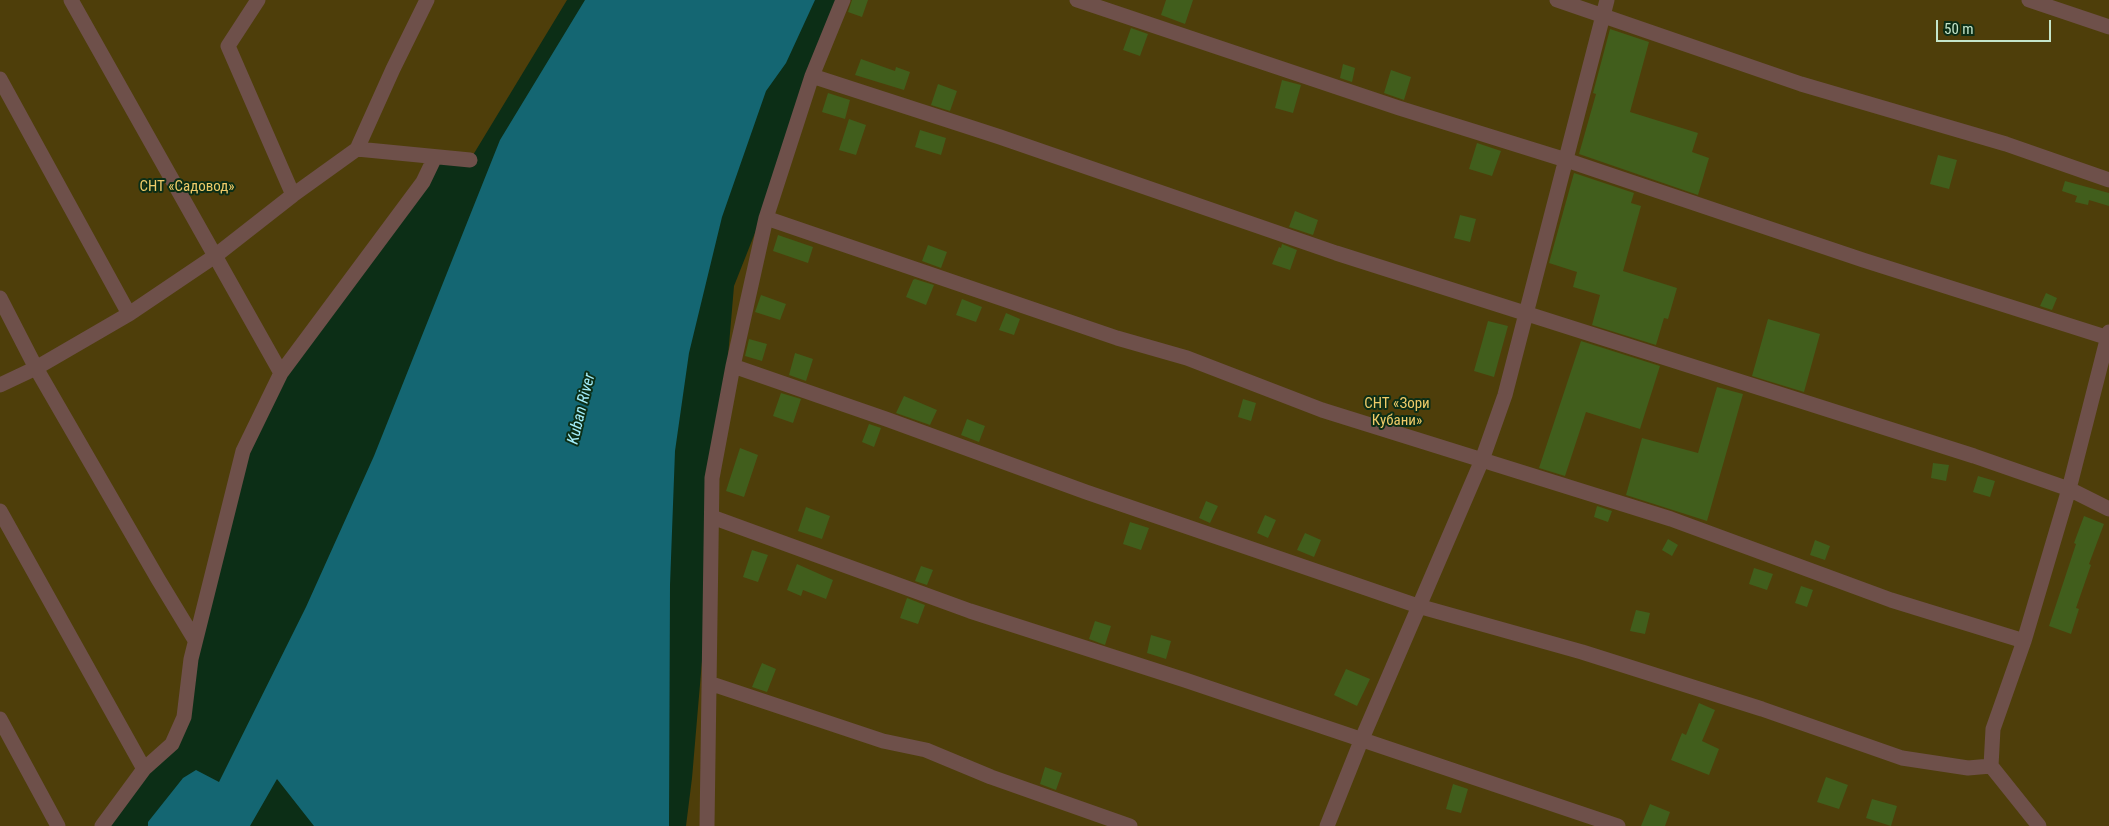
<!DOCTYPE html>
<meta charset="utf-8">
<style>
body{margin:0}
#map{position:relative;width:2109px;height:826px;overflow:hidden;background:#0c2e16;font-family:"Roboto Condensed",sans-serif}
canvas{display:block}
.scale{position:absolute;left:1936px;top:20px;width:115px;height:22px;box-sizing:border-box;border:2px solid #c5e5ca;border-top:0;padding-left:6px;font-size:15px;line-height:18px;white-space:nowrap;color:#c5e5ca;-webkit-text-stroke:4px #0c2e16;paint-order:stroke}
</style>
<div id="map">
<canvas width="2109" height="826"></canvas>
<div class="scale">50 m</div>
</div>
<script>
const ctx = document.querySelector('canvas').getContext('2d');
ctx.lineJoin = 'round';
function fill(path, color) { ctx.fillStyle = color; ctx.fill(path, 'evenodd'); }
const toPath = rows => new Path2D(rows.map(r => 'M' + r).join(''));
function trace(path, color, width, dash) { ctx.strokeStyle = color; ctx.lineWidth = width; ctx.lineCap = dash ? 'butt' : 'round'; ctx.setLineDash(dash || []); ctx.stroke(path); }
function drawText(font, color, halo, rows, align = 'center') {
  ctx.font = font + ' "Roboto Condensed",sans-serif'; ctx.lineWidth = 4; ctx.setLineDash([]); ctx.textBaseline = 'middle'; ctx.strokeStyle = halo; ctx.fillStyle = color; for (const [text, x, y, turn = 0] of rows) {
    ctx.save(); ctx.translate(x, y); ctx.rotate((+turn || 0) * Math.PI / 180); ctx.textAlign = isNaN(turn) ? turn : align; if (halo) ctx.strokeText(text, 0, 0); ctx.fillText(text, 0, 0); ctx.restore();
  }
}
const green = toPath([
 [0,0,567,0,470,160,435,157,281,373,243,451,184,717,102,826,0,826],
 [847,0,2109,0,2109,826,686,826,692,778,734,286]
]);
const water = toPath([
 [585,0,815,0,786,63,766,91,722,217,689,353,675,451,670,585,669,826,314,826,277,779,250,826,148,826,148,822,183,778,196,770,219,782,306,607,374,456,500,140]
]);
const building = toPath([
 [852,0,868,0,862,17,848,12],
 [1166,0,1193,0,1185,24,1161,15],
 [1131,28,1148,34,1140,56,1123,50],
 [1610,29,1649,42,1630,112,1698,133,1692,152,1709,158,1698,195,1579,154,1596,94,1593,93],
 [861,59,895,71,896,67,910,72,904,90,855,75],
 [1343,64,1355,68,1352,82,1340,78],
 [1391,70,1411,77,1404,100,1384,93],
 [1282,80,1301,85,1293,113,1275,108],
 [938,84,957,91,950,111,931,105],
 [828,93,850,100,845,119,822,112],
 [849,119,866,125,856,155,839,150],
 [920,130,946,138,941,155,915,147],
 [1477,143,1501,151,1492,176,1469,169],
 [1938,155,1957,160,1949,189,1930,184],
 [1574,173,1634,193,1631,203,1641,206,1623,271,1677,288,1668,319,1664,318,1656,345,1592,325,1600,295,1573,287,1577,272,1549,263],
 [2065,181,2109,193,2109,206,2089,200,2088,205,2075,202,2077,196,2062,191],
 [1295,211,1318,220,1313,235,1289,227],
 [1460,215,1476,219,1470,242,1454,238],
 [778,235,813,247,808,263,773,251],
 [1282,244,1297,250,1290,270,1272,264,1279,247,1281,248],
 [928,245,947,252,941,268,922,261],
 [915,279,934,285,926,305,906,297,913,280],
 [2046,293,2057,298,2052,310,2040,306],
 [761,295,786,304,780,320,755,312],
 [962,299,982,307,976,322,956,315],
 [1006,313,1020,319,1014,335,999,330],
 [1768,319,1820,334,1804,392,1752,376],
 [1488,321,1508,326,1494,377,1474,371],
 [749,339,767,344,762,361,745,356],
 [1581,341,1660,366,1640,429,1586,412,1565,476,1539,468],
 [795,353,813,359,806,381,789,375],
 [1717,387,1743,394,1707,521,1626,495,1642,438,1698,453],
 [781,393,801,399,793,423,773,416],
 [904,396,937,410,930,425,896,413],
 [1243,399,1256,403,1251,421,1238,417],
 [967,419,985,426,979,442,961,435],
 [869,424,881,428,874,447,862,442],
 [740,448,758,455,744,497,726,491],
 [1933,463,1949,465,1946,481,1931,478],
 [1978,476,1995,481,1990,497,1973,492],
 [1206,501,1218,506,1210,523,1199,518],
 [1597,506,1612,511,1608,522,1594,517],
 [806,507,830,516,822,539,798,531],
 [1265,515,1276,520,1268,538,1257,533],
 [2084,516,2104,524,2089,564,2091,565,2076,608,2079,609,2071,634,2049,626,2076,544,2074,543],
 [1130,522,1149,528,1141,550,1123,544],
 [1305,533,1321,540,1314,557,1297,550],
 [1668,539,1678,545,1672,556,1662,550],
 [1815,540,1830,546,1825,560,1810,555],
 [752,550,768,555,758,582,743,577],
 [797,564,833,580,826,599,803,590,801,596,787,590],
 [921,566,933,570,927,585,915,581],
 [1754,568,1773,574,1767,590,1749,584],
 [1801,586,1813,590,1807,607,1795,603],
 [907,598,925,605,918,624,900,618],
 [1636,610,1650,613,1645,634,1630,631],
 [1095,621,1111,626,1105,645,1089,639],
 [1151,635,1171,641,1166,659,1147,653],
 [762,663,776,669,767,692,752,687],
 [1346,669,1370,679,1357,706,1334,695],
 [1699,703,1715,710,1702,741,1719,749,1709,775,1671,760,1682,733,1686,735],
 [1045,767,1062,773,1056,790,1040,784],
 [1826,777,1848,785,1839,809,1817,802],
 [1453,784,1468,789,1461,813,1446,809],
 [1872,799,1897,806,1891,826,1866,818],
 [1650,804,1670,812,1665,826,1641,826]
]);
const minor = toPath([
 [71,0,281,373],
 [258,0,228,46,293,195],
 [1077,0,1399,108,1566,160,1863,260,2109,338],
 [1557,0,1801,84,2006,144,2109,180],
 [2029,0,2109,27],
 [812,76,1000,137,1336,253,1974,456,2069,489,2109,509],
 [0,79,129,314],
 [357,149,470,160],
 [766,218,1117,338,1187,358,1322,410,1671,519,1891,600,2024,641],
 [0,298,36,368,158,579,195,640],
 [733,366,886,419,1086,492,1418,606,1582,652,1762,709,1902,758,1968,768,1991,766,2039,826],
 [0,385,36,368,129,314,215,256,293,195,357,149,393,69,427,0],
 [0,511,144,769],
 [712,517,970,611,1185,680,1618,826],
 [709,683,883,741,926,750,991,777,1130,826],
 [0,719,58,826],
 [1991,766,1993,729,2024,641,2069,489,2109,332],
 [102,826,144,769,172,744,184,717,191,659,243,451,281,373,423,182,435,157],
 [707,826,712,478,733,366,766,218,812,76,843,0],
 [1327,826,1361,741,1482,460,1505,395,1607,0]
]);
const parkNames = [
 ["СНТ «Садовод»",187,187],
 ["СНТ «Зори",1397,404],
 ["Кубани»",1397,421]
];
const waterNames = [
 ["Kuban River",582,409,-76]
];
fill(green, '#4e3e0a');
fill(water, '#146672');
fill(building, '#415e1c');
trace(minor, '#6e504a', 15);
drawText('15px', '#efcb69', '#0c2e16', parkNames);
drawText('italic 16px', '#a4eefb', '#0c2e16', waterNames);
</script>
